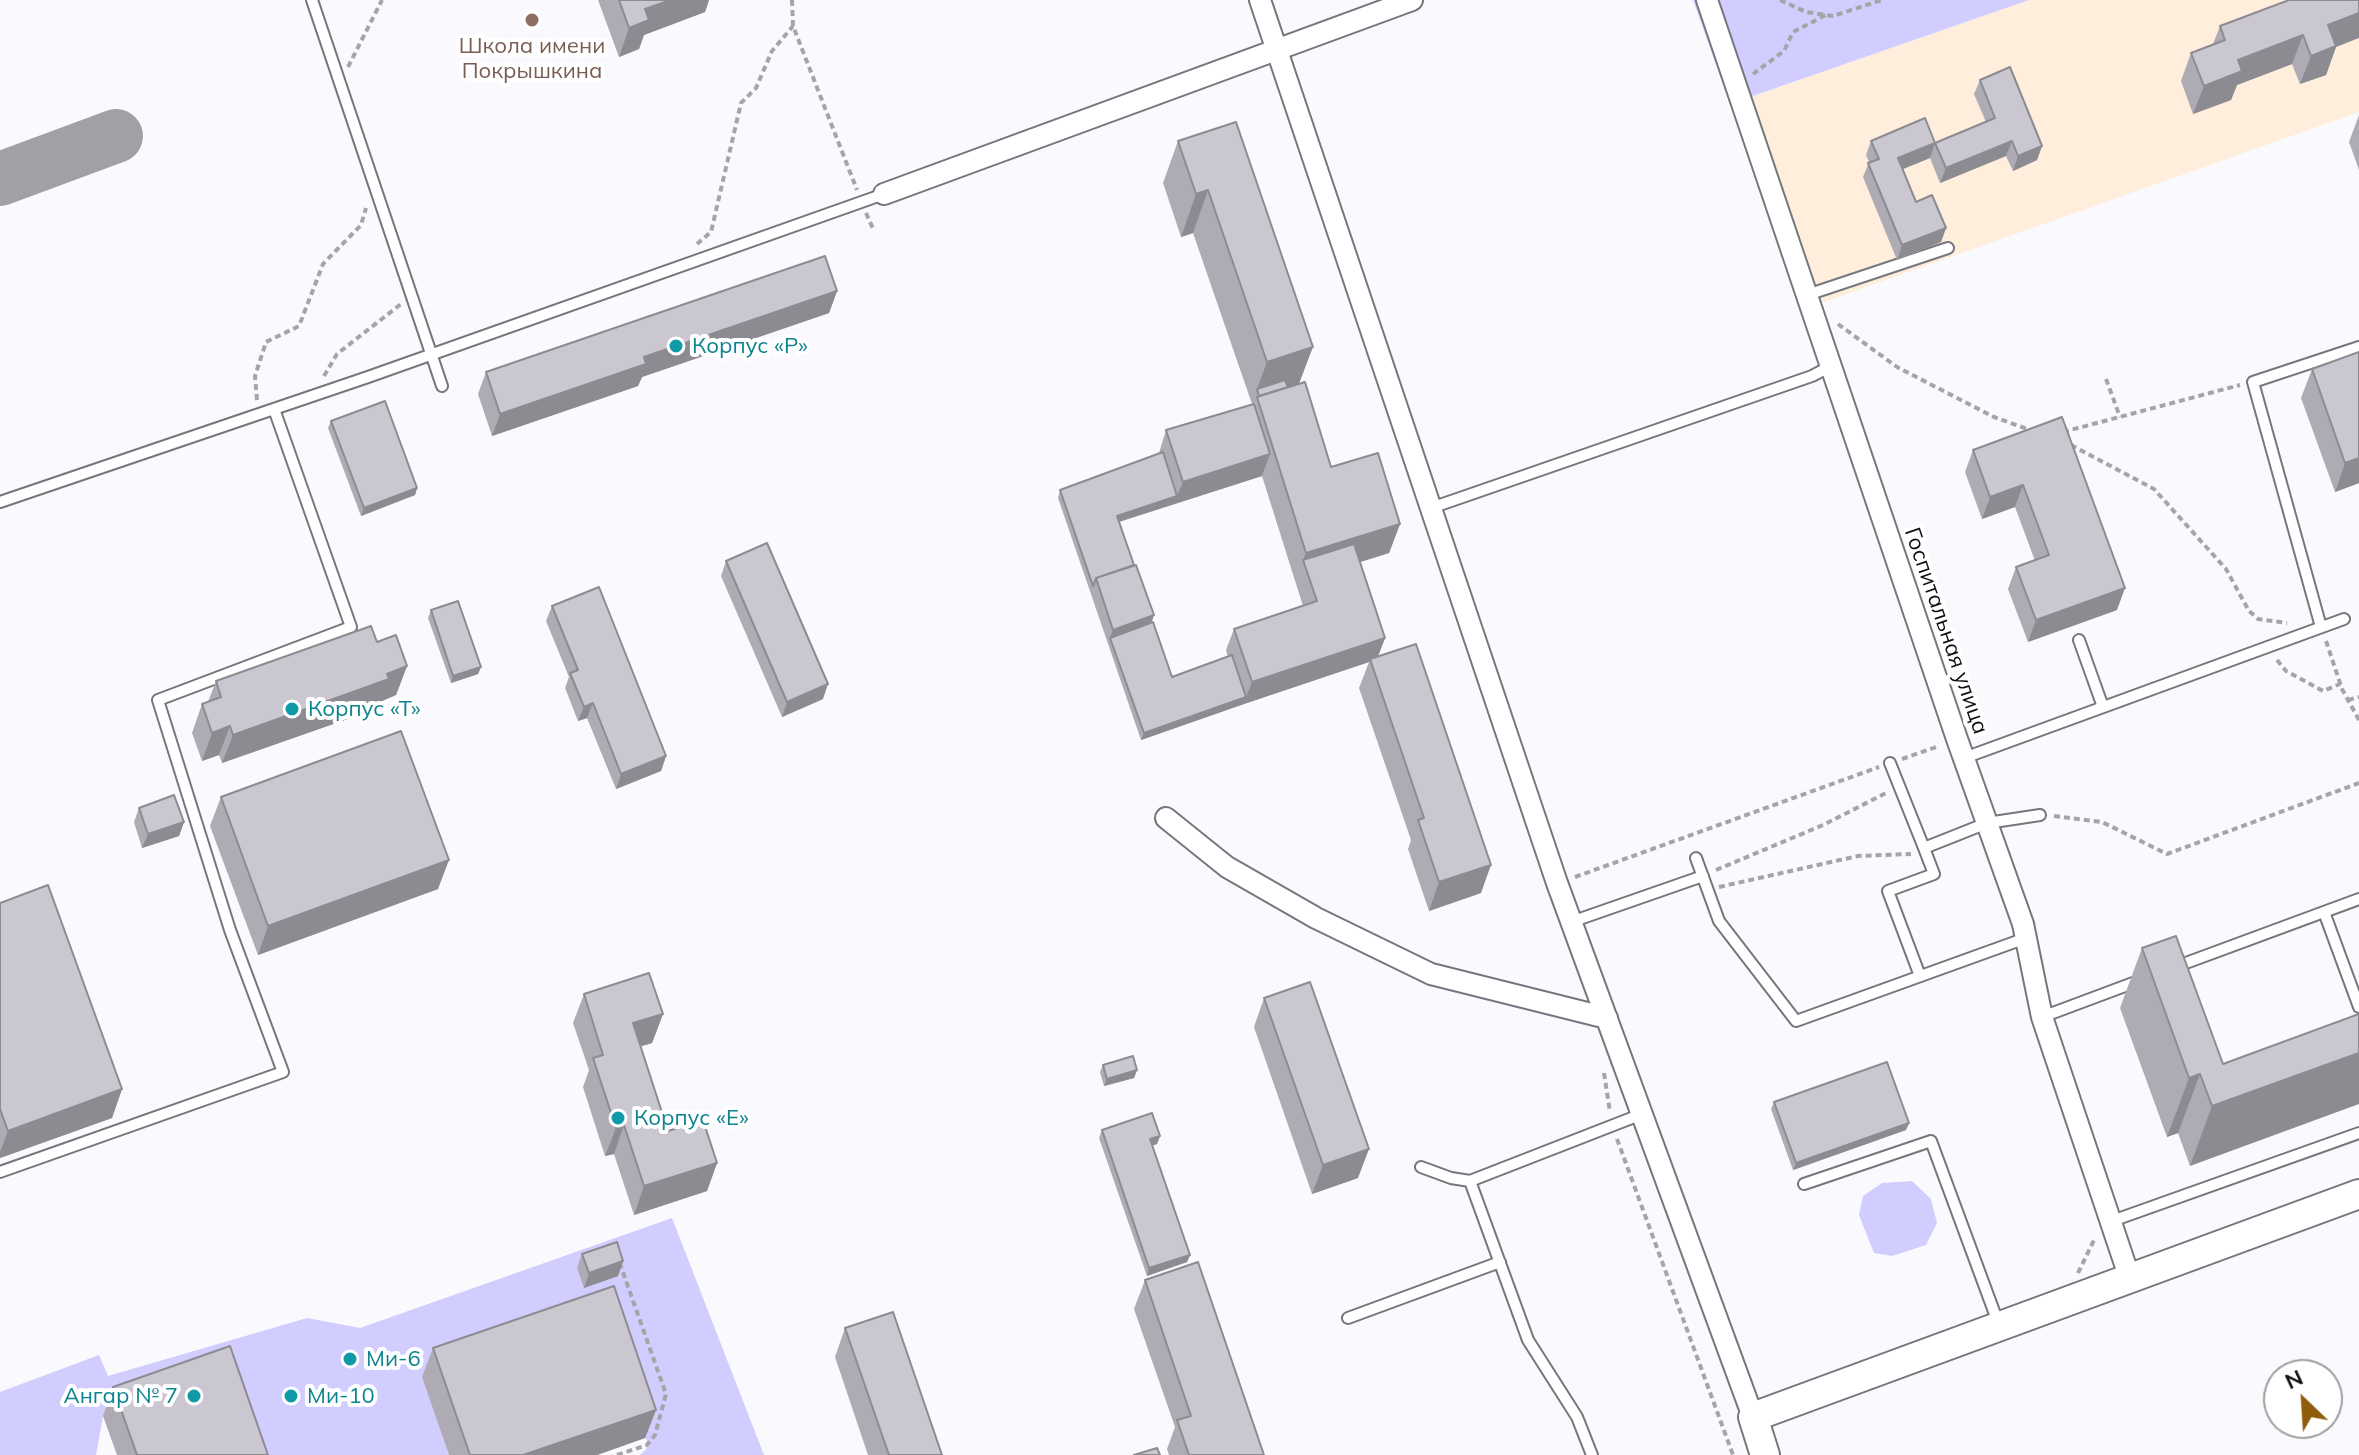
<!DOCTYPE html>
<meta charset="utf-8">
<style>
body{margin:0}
#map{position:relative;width:2359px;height:1455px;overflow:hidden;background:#fafafe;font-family:Mulish,sans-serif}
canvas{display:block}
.north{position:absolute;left:2263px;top:1359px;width:80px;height:80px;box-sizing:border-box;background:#fff;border:2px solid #9f9fa0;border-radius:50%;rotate:335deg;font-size:22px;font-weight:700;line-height:32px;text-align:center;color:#0f0f12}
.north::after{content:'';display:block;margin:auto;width:28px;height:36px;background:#905d0d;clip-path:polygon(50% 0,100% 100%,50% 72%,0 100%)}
</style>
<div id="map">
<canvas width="2359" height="1455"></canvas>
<div class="north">N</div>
</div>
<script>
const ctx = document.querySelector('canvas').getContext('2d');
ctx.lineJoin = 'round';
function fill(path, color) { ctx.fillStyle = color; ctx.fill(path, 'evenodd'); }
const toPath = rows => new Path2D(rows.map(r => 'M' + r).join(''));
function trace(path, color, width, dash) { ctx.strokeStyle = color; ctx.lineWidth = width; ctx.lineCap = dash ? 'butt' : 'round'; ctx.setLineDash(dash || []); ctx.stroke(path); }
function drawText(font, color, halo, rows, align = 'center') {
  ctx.font = font + ' Mulish,sans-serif'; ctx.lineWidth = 8; ctx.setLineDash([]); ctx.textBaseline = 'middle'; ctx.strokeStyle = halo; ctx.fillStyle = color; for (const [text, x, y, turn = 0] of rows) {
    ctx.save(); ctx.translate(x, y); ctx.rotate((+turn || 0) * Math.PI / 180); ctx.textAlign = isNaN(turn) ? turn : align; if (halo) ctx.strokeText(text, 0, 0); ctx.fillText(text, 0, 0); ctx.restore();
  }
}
const medical = toPath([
 [2029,0,2359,0,2359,112,1821,303,1751,97]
]);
const green = toPath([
 [1693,0,2029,0,1730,104],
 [1912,1181,1931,1199,1937,1223,1926,1245,1892,1256,1874,1253,1859,1215,1863,1196,1882,1183],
 [672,1218,764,1455,640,1455,650,1445,645,1438,423,1376,449,1455,248,1455,103,1416,96,1455,0,1455,0,1392,99,1355,108,1376,307,1318,360,1328]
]);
const taxiway = toPath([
 [0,179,116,136]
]);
const path = toPath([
 [792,0,793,26,857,190],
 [1780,0,1806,12,1833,16,1882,0],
 [348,67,382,0],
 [1753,74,1784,51,1793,32,1826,15],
 [866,213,874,231],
 [697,244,711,232,741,103,756,88,772,51,793,26],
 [1838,324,1897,367,1994,417,2033,431],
 [324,376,337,354,401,304],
 [2106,379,2120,417],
 [257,400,255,376,266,342,299,326,323,264,361,225,366,208],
 [2063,432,2240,385],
 [2071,445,2154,489,2226,569,2249,611,2258,619,2287,623],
 [2326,641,2342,689,2359,720],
 [2277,660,2286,671,2323,691,2340,684],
 [2348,700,2359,697],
 [1902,759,1939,746],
 [2054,816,2102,822,2167,854,2359,783],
 [1716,870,1823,825,1886,793],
 [1575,877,1879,767],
 [1719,887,1858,856,1911,854],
 [1604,1073,1610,1112],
 [1617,1139,1733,1455],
 [2078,1273,2095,1238],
 [617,1455,647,1445,655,1435,666,1394,620,1264]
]);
const lane = toPath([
 [312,0,442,386],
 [1807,295,1948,248],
 [0,502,368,377,884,194],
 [1431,508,1812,376,1831,366],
 [2321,627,2253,382,2359,347],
 [2079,640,2103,707],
 [1964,758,2344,619],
 [1890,763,1924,848,1987,823,2040,815],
 [1696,858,1719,921,1796,1021,2026,938],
 [2324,912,2359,1007],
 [1571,922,1703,876],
 [2175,967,2359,899],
 [1920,976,1888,891,1934,874,1924,848],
 [2042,1017,2141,980],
 [1421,1167,1451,1178,1470,1181,1642,1114],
 [0,1172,283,1072,230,930,158,700,351,627,274,409],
 [1470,1181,1528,1340,1577,1417,1592,1455],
 [1804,1184,1931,1141,1999,1325],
 [2112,1221,2359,1133],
 [1348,1318,1500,1262]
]);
const street = toPath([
 [1260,0,1557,883,1753,1417],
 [1707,0,1957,739,2023,924,2042,1017,2130,1279],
 [884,194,1412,0],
 [1166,818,1227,867,1316,918,1431,974,1607,1018]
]);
const secondary = toPath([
 [1765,1455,1753,1417,2359,1194]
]);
const wall = toPath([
 [598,0,709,0,705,12,644,35,639,49,619,57],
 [2289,0,2336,47,2326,75,2300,84,2292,64,2237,85,2231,100,2193,114,2181,81,2191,53,2213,44,2220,26],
 [1980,80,2042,146,2037,160,2013,171,2006,156,1940,183,1930,158,1903,169,1916,202,1946,228,1941,242,1897,260,1863,177,1869,162,1866,155,1871,141,1935,143,1986,122,1974,94],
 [2359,115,2359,170,2349,142],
 [1236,122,1299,383,1331,467,1400,524,1389,553,1360,562,1385,638,1378,656,1481,893,1429,911,1408,849,1411,840,1359,688,1369,662,1244,704,1141,740,1058,498,1060,490,1159,453,1166,430,1252,404,1193,233,1181,237,1163,183,1178,141],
 [1262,476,1303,606,1234,629,1226,650,1228,657,1172,677,1151,623,1154,615,1134,565,1119,522],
 [837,291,829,313,642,377,638,386,492,436,478,394,486,372],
 [2359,352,2359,483,2335,492,2301,398,2312,369],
 [2062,417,2117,610,2028,642,2008,589,2016,567,2035,561,2015,507,1982,519,1965,472,1973,450],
 [331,421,417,488,415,495,361,516,328,428],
 [726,561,823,699,782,717,721,576],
 [552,606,666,756,661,771,616,789,587,718,578,721,565,688,569,677,546,621],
 [431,610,481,667,478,674,451,683,428,618],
 [377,642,407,666,396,695,382,701,379,708,222,763,219,755,202,761,192,733,202,704,208,702,216,681],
 [221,797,438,889,258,955,210,826],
 [139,808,184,822,179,836,142,848,134,822],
 [0,903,122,1089,112,1118,0,1158],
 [2142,948,2223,1064,2359,1014,2190,1166,2178,1133,2167,1137,2120,1008],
 [584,994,663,1014,652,1043,641,1046,668,1131,717,1163,707,1191,634,1215,614,1154,605,1156,583,1087,589,1070,573,1023],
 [1264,998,1358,1178,1312,1194,1254,1027],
 [1103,1065,1137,1070,1134,1078,1104,1086,1100,1072],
 [1774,1102,1909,1123,1906,1130,1793,1170,1771,1109],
 [1102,1130,1160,1136,1157,1144,1152,1145,1190,1255,1187,1262,1147,1276,1099,1138],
 [582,1254,623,1261,618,1276,584,1288,577,1268],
 [1145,1280,1264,1455,1169,1455,1167,1449,1175,1427,1134,1309],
 [845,1328,942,1455,868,1455,835,1357],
 [433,1348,656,1410,645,1438,597,1455,449,1455,422,1377],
 [113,1387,268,1455,117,1455,103,1416]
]);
const shadedWall = toPath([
 [671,0,709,0,705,12,644,35,639,49,619,57,629,28,645,9],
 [2359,13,2359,38,2336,47,2326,75,2300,84,2311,56,2328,25],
 [2303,35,2292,64,2237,85,2231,100,2193,114,2204,86,2238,60],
 [2012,141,2006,156,1940,183,1946,168],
 [1935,143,1930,158,1893,173,1898,158],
 [2042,146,2037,160,2013,171,2018,156],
 [1208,190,1193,233,1181,237,1196,194],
 [1946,228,1941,242,1897,260,1902,245],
 [837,291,829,313,642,377,638,386,492,436,500,414,644,357],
 [1313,347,1297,389,1257,389,1267,362],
 [1270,454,1262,476,1115,523,1117,516,1177,496,1183,482],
 [2359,458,2359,483,2335,492,2345,463],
 [2023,485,2015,507,1982,519,1990,497],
 [417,488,415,495,361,516,364,508],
 [1400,524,1389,553,1309,578,1303,560,1306,553],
 [2125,588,2117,610,2028,642,2036,620],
 [1154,615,1149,630,1110,638,1113,630],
 [1385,638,1377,659,1370,659,1369,662,1244,704,1141,740,1144,733,1246,697,1252,682],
 [407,666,396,695,382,701,379,708,222,763,233,735],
 [481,667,478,674,451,683,453,676],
 [828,684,823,699,782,717,787,702],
 [593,703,587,718,578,721,584,707],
 [230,726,219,755,202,761,212,733],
 [666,756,661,771,616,789,621,774],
 [184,822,179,836,142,848,148,834],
 [449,860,438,889,258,955,268,926],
 [1491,865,1481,893,1429,911,1439,882],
 [663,1014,652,1043,623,1052,633,1023],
 [2359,1053,2359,1104,2190,1166,2212,1106],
 [1137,1070,1134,1078,1104,1086,1107,1079],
 [2200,1074,2178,1133,2167,1137,2189,1078],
 [122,1089,112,1118,0,1158,0,1152,8,1131],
 [1909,1123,1906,1130,1793,1170,1796,1163],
 [624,1125,614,1154,605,1156,616,1128],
 [1160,1136,1157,1144,1148,1147,1150,1139],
 [1369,1149,1358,1178,1312,1194,1323,1165],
 [717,1163,707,1191,634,1215,644,1186],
 [1190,1255,1187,1262,1147,1276,1149,1268],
 [623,1261,618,1276,584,1288,589,1273],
 [656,1410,645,1438,597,1455,523,1455]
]);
const building = toPath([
 [619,0,671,0,645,9,649,20,629,28,619,0],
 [2289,0,2359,0,2359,13,2328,25,2336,46,2311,56,2303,35,2238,60,2242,71,2204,86,2191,53,2225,40,2220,26,2289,0],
 [2010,67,2042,146,2018,156,2012,141,1946,168,1935,143,1898,158,1916,202,1932,195,1946,228,1902,245,1868,163,1879,159,1871,141,1925,118,1935,143,1995,118,1980,80,2010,67],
 [1236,122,1313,347,1267,362,1208,190,1196,194,1178,141,1236,122],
 [825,256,837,291,644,357,646,364,500,414,486,372,825,256],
 [2359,352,2359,458,2345,463,2312,369,2359,352],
 [1285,380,1288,387,1259,396,1257,389,1285,380],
 [1305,382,1331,467,1378,453,1400,524,1306,553,1257,397,1305,382],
 [385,401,417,488,364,508,331,421,385,401],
 [1254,404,1270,454,1183,482,1166,430,1254,404],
 [2062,417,2125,588,2036,620,2016,567,2049,555,2023,485,1990,497,1973,450,2062,417],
 [1163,452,1177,496,1117,516,1134,565,1096,578,1093,586,1060,490,1163,452],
 [767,543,828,684,787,702,726,561,767,543],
 [1354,544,1385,638,1252,682,1234,629,1317,601,1303,560,1354,544],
 [1136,565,1154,615,1113,630,1096,578,1136,565],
 [599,587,666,756,621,774,593,703,584,707,570,673,578,670,552,606,599,587],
 [458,601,481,667,453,676,431,610,458,601],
 [1153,622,1172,677,1232,655,1246,697,1144,733,1110,638,1153,622],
 [371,626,377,642,396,635,407,666,387,674,389,679,233,735,230,726,212,733,202,704,221,697,216,681,371,626],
 [1416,644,1491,865,1439,882,1418,820,1424,818,1370,659,1416,644],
 [401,731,449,860,268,926,221,797,401,731],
 [174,795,184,822,148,834,139,808,174,795],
 [48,885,122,1089,8,1131,0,1109,0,903,48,885],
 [2176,936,2223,1064,2359,1014,2359,1053,2212,1106,2200,1074,2189,1078,2142,948,2176,936],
 [649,973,663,1014,633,1023,668,1131,703,1120,717,1163,644,1186,624,1125,616,1128,593,1058,603,1055,584,994,649,973],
 [1310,982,1369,1149,1323,1165,1264,998,1310,982],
 [1133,1056,1137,1070,1107,1079,1103,1065,1133,1056],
 [1887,1062,1909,1123,1796,1163,1774,1102,1887,1062],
 [1152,1113,1160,1136,1150,1139,1190,1255,1149,1268,1102,1130,1152,1113],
 [617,1242,623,1261,589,1273,582,1254,617,1242],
 [1198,1262,1264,1455,1189,1455,1177,1420,1191,1416,1145,1280,1198,1262],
 [614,1286,656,1410,523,1455,470,1455,433,1348,614,1286],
 [893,1312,942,1455,889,1455,845,1328,893,1312],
 [230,1346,268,1455,137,1455,113,1387,230,1346],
 [1157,1448,1160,1455,1134,1455,1157,1448]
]);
const markers = [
 [532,20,8,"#8d6e63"],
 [676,346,8,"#0f9aa8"],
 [292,709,8,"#0f9aa8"],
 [618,1118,8,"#0f9aa8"],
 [350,1359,8,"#0f9aa8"],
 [194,1396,8,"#0f9aa8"],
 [291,1396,8,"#0f9aa8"]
];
const educationNames = [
 ["Школа имени",532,46],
 ["Покрышкина",532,71]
];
const cultureNames = [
 ["Корпус «Р»",692,346],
 ["Корпус «Т»",308,709],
 ["Корпус «Е»",634,1118],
 ["Ми-6",366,1359],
 ["Ангар № 7",178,1396,"right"],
 ["Ми-10",307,1396]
];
const streetNames = [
 ["Госпитальная улица",1946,631,71]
];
fill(medical, '#feeedb');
fill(green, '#d1cdfe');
trace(taxiway, '#a1a1a5', 54);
trace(lane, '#76767f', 14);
trace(street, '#76767f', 24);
trace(secondary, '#76767f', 32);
trace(path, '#a5a5a8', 4, [6, 4]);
trace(lane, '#fff', 10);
trace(street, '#fff', 20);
trace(secondary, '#fff', 28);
fill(wall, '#aeabb4');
fill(shadedWall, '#8d8b92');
fill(building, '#cac7d1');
trace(building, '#8d8b92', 2);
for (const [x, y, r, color] of markers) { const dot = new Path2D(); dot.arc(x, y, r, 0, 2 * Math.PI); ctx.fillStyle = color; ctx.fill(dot); trace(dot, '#fff', 3); }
drawText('22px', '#785e54', '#fff', educationNames);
drawText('22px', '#0d838f', '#fff', cultureNames, 'left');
drawText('22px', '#0f0f12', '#fff', streetNames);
</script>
